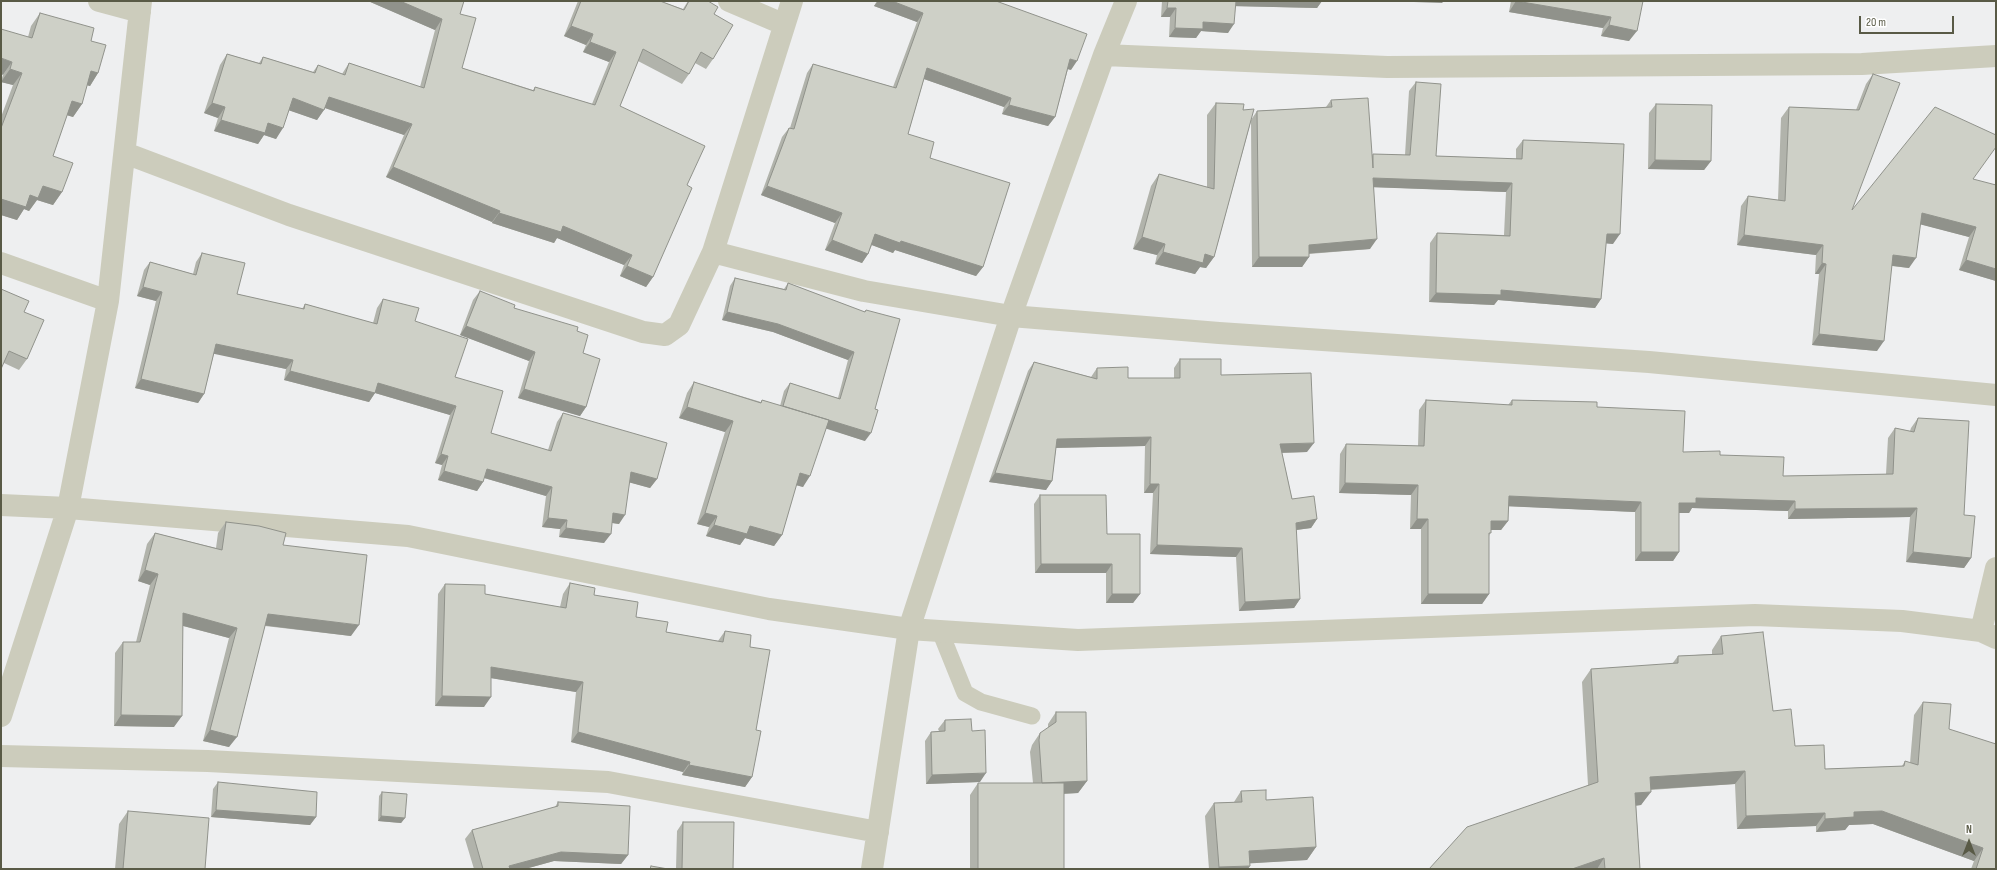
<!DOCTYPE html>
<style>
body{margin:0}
#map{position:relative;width:1997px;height:870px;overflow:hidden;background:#eeeff0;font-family:"Sofia Sans Condensed",sans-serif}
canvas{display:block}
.frame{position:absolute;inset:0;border:2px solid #595a46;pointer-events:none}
.north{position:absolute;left:1949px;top:822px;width:40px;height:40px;-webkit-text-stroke:3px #fff;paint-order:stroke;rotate:0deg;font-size:11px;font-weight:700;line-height:16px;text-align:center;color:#595a46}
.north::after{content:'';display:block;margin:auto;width:14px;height:18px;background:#595a46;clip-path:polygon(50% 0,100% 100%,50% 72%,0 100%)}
.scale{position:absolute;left:1859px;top:16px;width:95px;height:18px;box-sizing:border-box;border:2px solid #595a46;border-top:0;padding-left:5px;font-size:12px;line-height:14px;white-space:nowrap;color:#595a46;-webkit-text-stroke:3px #fff;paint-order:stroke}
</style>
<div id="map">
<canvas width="1997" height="870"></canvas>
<div class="frame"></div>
<div class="north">N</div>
<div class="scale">20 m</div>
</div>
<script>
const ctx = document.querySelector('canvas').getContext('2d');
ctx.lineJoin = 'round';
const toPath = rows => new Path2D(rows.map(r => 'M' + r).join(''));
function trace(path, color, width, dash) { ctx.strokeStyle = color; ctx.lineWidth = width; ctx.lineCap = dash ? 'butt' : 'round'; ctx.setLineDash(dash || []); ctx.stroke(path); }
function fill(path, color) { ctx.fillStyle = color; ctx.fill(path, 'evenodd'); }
const service = toPath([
 [940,631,965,693,981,702,1032,716]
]);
const minor = toPath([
 [99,1,140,12],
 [729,1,783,24],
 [1104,55,1387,67,1862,64,1996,56],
 [125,153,289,215,643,332,665,335,679,325,713,252,792,1],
 [713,252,864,291,1011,316,1219,333,1649,362,1996,395],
 [1,263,108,301],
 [1,505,68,508,408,536,769,609,909,629,1078,640,1755,615,1902,621,1981,631,1996,638],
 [1981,631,1996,568],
 [1,716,68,508,108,301,141,1],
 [1,756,208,761,608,782,878,832],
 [872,869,909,629,1011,316,1104,55,1126,1]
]);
const wall = toPath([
 [368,1,464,1,460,14,462,68,533,90,535,87,592,104,609,62,583,52,586,45,564,36,578,1,660,1,683,9,688,1,708,1,714,14,713,59,706,69,695,63,689,74,682,84,638,61,620,106,687,185,653,277,646,287,620,276,624,265,557,238,554,243,492,223,492,222,386,177,404,135,325,108,317,120,289,110,276,139,264,135,258,144,214,131,218,118,204,113,220,65,227,54,259,63,263,57,313,72,318,65,342,74,349,63,420,87,435,30],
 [877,1,996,1,1071,70,1068,69,1055,117,1048,126,1002,114,1004,107,924,79,908,134,930,158,983,267,976,276,895,250,893,253,872,245,868,254,862,263,825,250,835,223,761,195,782,137,789,128,790,128,807,73,813,64,893,87,917,22,874,6],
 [1162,1,1322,1,1317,8,1235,6,1228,33,1201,31,1196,38,1169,37,1170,17,1161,17],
 [1511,1,1643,1,1629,41,1601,36,1603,28,1509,12],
 [40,13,91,41,98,73,90,86,87,85,82,104,73,117,67,115,53,156,62,192,53,205,37,200,29,211,24,209,17,220,1,215,1,117,13,85,1,82,1,81,3,75,28,37,31,26],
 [1873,74,1852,210,1973,179,1996,281,1959,270,1969,237,1920,224,1909,268,1892,266,1877,351,1812,345,1819,274,1815,274,1816,255,1737,245,1741,206,1748,196,1778,200,1781,118,1789,107,1856,110,1866,84],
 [1416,82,1436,156,1516,159,1516,149,1523,140,1613,244,1606,243,1601,299,1595,308,1498,300,1494,305,1429,302,1430,243,1437,233,1504,235,1506,192,1374,187,1370,249,1309,254,1309,257,1302,267,1252,267,1251,121,1214,257,1206,268,1200,267,1195,274,1155,264,1157,255,1133,249,1151,186,1159,174,1207,187,1207,115,1216,103,1243,110,1251,120,1257,111,1326,107,1331,100,1372,156,1373,154,1405,155,1409,91],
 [1656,104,1711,161,1704,170,1648,169,1649,113],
 [202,253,237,294,302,309,305,304,373,323,377,308,383,299,415,321,455,377,491,433,548,450,557,422,563,413,657,479,650,488,629,482,619,524,612,523,604,543,559,537,560,529,542,527,546,496,484,478,483,482,477,491,438,480,442,465,435,463,450,415,375,393,369,402,284,380,286,369,214,353,204,394,198,403,135,388,156,301,137,296,144,270,150,262,193,274,196,262],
 [735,278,784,289,788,283,864,312,866,310,865,441,826,428,803,487,796,485,782,535,774,546,745,538,740,545,706,536,709,527,697,524,725,432,679,418,687,393,694,382,761,402,762,400,780,406,784,391,790,383,838,398,848,360,773,332,722,320,730,286],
 [1,289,24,312,27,359,19,370,4,363],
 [480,291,514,308,577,331,583,353,586,407,580,416,518,398,529,361,460,335,473,300],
 [1180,359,1221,375,1307,452,1282,453,1292,499,1317,519,1311,528,1296,530,1300,599,1294,608,1239,611,1236,557,1150,554,1153,493,1144,493,1145,446,1056,448,1052,481,1046,490,989,482,1028,371,1034,362,1091,377,1097,368,1128,378,1174,378,1174,368],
 [1426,400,1508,405,1512,400,1597,407,1683,452,1720,455,1783,476,1886,474,1888,438,1895,428,1910,431,1911,428,1918,418,1964,515,1971,558,1964,568,1906,562,1910,517,1788,519,1788,511,1692,508,1689,513,1679,513,1679,552,1673,561,1635,561,1635,512,1508,506,1508,521,1501,530,1491,530,1489,536,1489,594,1482,604,1421,604,1421,529,1410,529,1411,495,1339,493,1340,454,1346,444,1418,446,1419,410],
 [1040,495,1107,534,1140,594,1133,603,1106,603,1106,573,1035,573,1034,504],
 [226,522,283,545,351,636,265,626,229,747,203,741,229,638,183,626,174,727,114,726,115,653,123,642,136,642,150,585,138,581,147,544,155,533,216,548,218,533],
 [570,583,594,595,636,617,666,632,718,641,725,631,750,647,756,730,752,777,745,787,682,775,683,772,571,742,576,692,491,678,484,707,435,706,438,594,445,584,485,594,560,607,563,594],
 [1721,636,1773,711,1795,746,1825,769,1902,766,1905,761,1910,763,1914,715,1923,702,1949,729,1996,869,1971,869,1974,861,1873,824,1849,825,1845,830,1816,832,1816,826,1737,829,1735,784,1651,790,1641,805,1636,806,1640,869,1429,869,1588,785,1582,682,1591,669,1672,664,1678,656,1712,654,1712,650],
 [1056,712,1087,781,1078,793,1064,794,1064,869,970,869,970,795,978,783,1033,783,1030,752,1032,745,1040,733,1048,728,1048,724],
 [945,720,972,731,980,782,926,784,925,741,931,732,939,731,938,729],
 [218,782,316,817,310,825,211,817,213,789],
 [1241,791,1266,800,1316,847,1307,860,1250,863,1248,869,1209,869,1205,816,1214,803,1234,802],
 [382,792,405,818,401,823,378,821,379,796],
 [558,802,628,855,621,864,554,861,525,869,474,869,465,839,472,830,555,807],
 [128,811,205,869,115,869,119,824],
 [683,822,733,869,676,869,677,831]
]);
const shadedWall = toPath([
 [368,1,400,1,442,19,435,30],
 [878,1,892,1,923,13,917,22,874,6],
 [1233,1,1322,1,1317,8,1229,6],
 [1415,1,1444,1,1442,3,1414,2],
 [1516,1,1611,17,1603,28,1509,12],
 [1167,8,1176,8,1170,17,1161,17],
 [1203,22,1234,24,1228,33,1201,31,1196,38,1169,37,1175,28],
 [1609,25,1637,31,1629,41,1601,36],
 [571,26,593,34,586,45,564,36],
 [590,42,616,52,609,62,583,52],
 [1,58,12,62,3,75,1,74],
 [1070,59,1077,61,1071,70,1064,68],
 [927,68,1011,98,1004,107,921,78],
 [10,69,22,73,13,85,1,82],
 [91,71,98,73,90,86,82,84],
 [329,97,412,124,404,135,322,107],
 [293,98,324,110,317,120,285,109],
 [72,101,82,104,73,117,63,114],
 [212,103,225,107,218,118,204,113],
 [1009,105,1055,117,1048,126,1002,114],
 [221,120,268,123,283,128,276,139,264,135,258,144,214,131],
 [1655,160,1711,161,1704,170,1648,169],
 [393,167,500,211,492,222,386,177],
 [1373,178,1512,183,1506,192,1367,187],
 [43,186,62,192,53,205,37,200,29,211,24,209,17,220,1,215,1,199,30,195],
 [767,186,842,213,835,223,761,195],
 [499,213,563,226,632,255,624,265,557,238,554,243,492,223],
 [1922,213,1976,227,1969,237,1915,223],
 [875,234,901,241,983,267,976,276,895,250,893,253,869,244],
 [1607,234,1620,234,1613,244,1601,243],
 [1744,235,1823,245,1816,255,1737,245],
 [1142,237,1165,244,1157,255,1133,249],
 [1377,239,1370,249,1302,254,1309,245],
 [832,240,868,254,862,263,825,250],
 [1163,252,1205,254,1214,257,1206,268,1200,267,1195,274,1155,264],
 [1893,255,1916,258,1909,268,1886,265],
 [1259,257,1309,257,1302,267,1252,267],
 [1966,260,1996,269,1996,281,1959,270],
 [1822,263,1826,264,1819,274,1815,274],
 [627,266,653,277,646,287,620,276],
 [143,287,162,292,156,301,137,296],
 [1501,290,1601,299,1595,308,1498,300,1494,305,1429,302,1436,293],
 [727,312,778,324,854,352,848,360,773,332,722,320],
 [466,326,535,352,529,361,460,335],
 [1819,334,1884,341,1877,351,1812,345],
 [216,344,293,360,286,369,210,353],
 [290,371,378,383,456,406,450,415,375,393,369,402,284,380],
 [141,379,204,394,198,403,135,388],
 [524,389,586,407,580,416,518,398],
 [783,406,871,433,865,441,777,413],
 [687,407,733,421,725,432,679,418],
 [1151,437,1145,446,1051,448,1057,439],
 [1314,443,1307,452,1273,453,1280,444],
 [441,454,448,456,442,465,435,463],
 [487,469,552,487,546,496,481,477],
 [444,471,483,482,477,491,438,480],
 [631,472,657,479,650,488,624,481],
 [800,473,810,476,803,487,792,484],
 [995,473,1052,481,1046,490,989,482],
 [1345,483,1418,485,1411,495,1339,493],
 [1150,484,1159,484,1153,493,1144,493],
 [1509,496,1641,502,1635,512,1502,506],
 [1696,498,1795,501,1788,511,1692,508,1689,513,1673,513,1679,503],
 [1917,508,1910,517,1788,519,1795,509],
 [613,513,625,515,619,524,606,522],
 [705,513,717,516,709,527,697,524],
 [548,518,567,520,560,529,542,527],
 [1317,519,1311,528,1289,531,1296,523],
 [1417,519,1428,519,1421,529,1410,529],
 [1491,521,1508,521,1501,530,1484,530],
 [714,525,750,526,782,535,774,546,745,538,740,545,706,536],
 [566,528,611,534,604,543,559,537],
 [1157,545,1242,548,1236,557,1150,554],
 [1641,552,1679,552,1673,561,1635,561],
 [1913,552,1971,558,1964,568,1906,562],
 [1041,564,1112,564,1106,573,1035,573],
 [145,570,158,574,150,585,138,581],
 [1112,594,1140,594,1133,603,1106,603],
 [1428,594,1489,594,1482,604,1421,604],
 [1300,599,1294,608,1239,611,1245,602],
 [183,613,237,628,229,638,176,624],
 [268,614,359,625,351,636,261,625],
 [491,667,583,682,576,692,484,677],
 [442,696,491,697,484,707,435,706],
 [121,715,182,716,174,727,114,726],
 [210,730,237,737,229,747,203,741],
 [578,732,690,762,683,772,571,742],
 [689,765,752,777,745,787,682,775],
 [1745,771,1735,784,1640,790,1650,777],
 [986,773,980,782,926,784,932,775],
 [1087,781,1078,793,1034,795,1042,783],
 [1651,792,1641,805,1626,806,1635,793],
 [216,810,316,817,310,825,211,817],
 [1882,811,1983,848,1974,861,1873,824,1849,825,1845,830,1816,832,1825,819,1854,812],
 [1825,813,1816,826,1737,829,1746,816],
 [381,816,405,818,401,823,378,821],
 [1316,847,1307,860,1240,864,1249,851],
 [561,852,628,855,621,864,554,861,525,869,507,869,509,866],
 [1604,858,1597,869,1572,869],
 [1250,866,1248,869,1217,869,1219,867]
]);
const building = toPath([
 [400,1,464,1,460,14,476,18,462,68,534,91,535,87,595,105,616,52,590,42,593,34,571,26,581,1,660,1,684,10,689,1,708,1,718,7,714,14,733,25,713,59,701,52,689,74,643,49,620,106,705,146,687,185,692,188,653,277,627,266,632,255,563,226,561,232,499,213,500,211,393,167,412,124,329,97,324,110,293,98,283,128,268,123,265,133,221,120,225,107,212,103,227,54,261,64,263,57,315,73,318,65,345,75,349,63,424,88,442,19,400,1],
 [892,1,996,1,1087,34,1077,61,1070,59,1055,117,1009,105,1011,98,927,68,908,134,934,142,930,158,1010,183,983,267,901,241,900,243,875,234,868,254,832,240,842,213,767,186,789,128,794,129,813,64,896,88,923,13,892,1],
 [1168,1,1236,1,1234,24,1203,22,1203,29,1175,28,1176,8,1167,8,1168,1],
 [1516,1,1643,1,1637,31,1609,25,1611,17,1516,1],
 [40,13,94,28,91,41,106,45,98,73,91,71,82,104,72,101,53,156,73,163,62,192,43,186,38,198,30,195,26,207,1,199,1,128,22,73,10,69,12,62,1,58,1,29,32,38,40,13],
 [1873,74,1900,83,1852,210,1935,107,1996,135,1996,147,1973,179,1996,185,1996,269,1966,260,1976,227,1922,213,1916,258,1893,255,1884,341,1819,334,1826,264,1822,263,1823,245,1744,235,1748,196,1785,201,1789,107,1859,110,1873,74],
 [1416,82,1441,84,1436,156,1522,159,1523,140,1624,144,1620,234,1607,234,1601,299,1501,290,1501,295,1436,293,1437,233,1510,236,1512,183,1373,178,1377,239,1309,245,1309,257,1259,257,1257,111,1332,107,1331,100,1368,98,1373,168,1373,154,1410,155,1416,82],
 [1216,103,1244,104,1243,110,1254,109,1214,257,1205,254,1203,263,1163,252,1165,244,1142,237,1159,174,1214,189,1216,103],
 [1656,104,1712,105,1711,161,1655,160,1656,104],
 [202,253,245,263,237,294,304,309,305,304,377,324,383,299,419,308,415,321,468,339,455,377,503,391,491,433,551,451,563,413,667,443,657,479,631,472,625,515,613,513,611,534,566,528,567,520,548,518,552,487,487,469,483,482,444,471,448,456,441,454,456,406,378,383,375,393,290,371,293,360,216,344,204,394,141,379,162,292,143,287,150,262,196,275,202,253],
 [735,278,786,290,788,283,865,312,866,310,900,319,875,409,878,410,871,433,783,406,790,383,840,399,854,352,778,324,727,312,735,278],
 [1,289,29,301,24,312,44,320,27,359,9,351,1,369,1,289],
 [480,291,515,305,514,308,578,327,577,331,588,335,583,353,600,359,586,407,524,389,535,352,466,326,480,291],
 [1180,359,1221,359,1221,375,1311,373,1314,443,1280,444,1292,499,1314,496,1317,519,1296,523,1300,599,1245,602,1242,548,1157,545,1159,484,1150,484,1151,437,1057,439,1052,481,995,473,1034,362,1097,379,1097,368,1128,367,1128,378,1180,378,1180,359],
 [694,382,761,403,762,400,829,420,810,476,800,473,782,535,750,526,747,534,714,525,717,516,705,513,733,421,687,407,694,382],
 [1426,400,1512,405,1512,400,1597,402,1597,407,1685,411,1683,452,1720,451,1720,455,1784,457,1783,476,1893,474,1895,428,1914,432,1918,418,1969,421,1964,515,1975,516,1971,558,1913,552,1917,508,1795,509,1795,501,1696,498,1696,503,1679,503,1679,552,1641,552,1641,502,1509,496,1508,521,1491,521,1491,533,1489,533,1489,594,1428,594,1428,519,1417,519,1418,485,1345,483,1346,444,1424,446,1426,400],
 [1040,495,1106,495,1107,534,1140,534,1140,594,1112,594,1112,564,1041,564,1040,495],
 [226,522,259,526,286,533,283,545,367,555,359,625,268,614,237,737,210,730,237,628,183,613,182,716,121,715,123,642,140,642,158,574,145,570,155,533,222,550,226,522],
 [570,583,595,588,594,595,638,602,636,617,668,622,666,632,723,642,725,631,751,635,750,647,770,650,756,730,761,731,752,777,689,765,690,762,578,732,583,682,491,667,491,697,442,696,445,584,485,585,485,594,566,608,570,583],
 [1763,632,1773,711,1791,709,1795,746,1824,745,1825,769,1904,766,1905,761,1918,765,1923,702,1951,704,1949,729,1996,744,1996,869,1976,869,1983,848,1882,811,1854,812,1854,817,1825,819,1825,813,1746,816,1745,771,1650,777,1651,792,1635,793,1640,869,1605,869,1604,858,1572,869,1429,869,1467,827,1598,782,1591,669,1678,663,1678,656,1723,654,1721,636,1763,632],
 [1056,712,1086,712,1087,781,1042,783,1064,783,1064,869,978,869,978,783,1042,783,1039,740,1040,733,1056,722,1056,712],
 [971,719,972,731,985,730,986,773,932,775,931,732,945,731,945,720,971,719],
 [218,782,317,792,316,817,216,810,218,782],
 [1266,790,1266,800,1313,797,1316,847,1249,851,1250,866,1219,867,1214,803,1242,802,1241,791,1266,790],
 [382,792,407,794,405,818,381,816,382,792],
 [558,802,630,806,628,855,561,852,509,866,510,869,483,869,472,830,558,806,558,802],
 [128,811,209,818,205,869,123,869,128,811],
 [683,822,734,822,733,869,682,869,683,822],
 [651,866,668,869,650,869,651,866]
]);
trace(service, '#ccccbc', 17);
trace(minor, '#ccccbc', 22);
fill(wall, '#b1b3ab');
fill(shadedWall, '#90928b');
fill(building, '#ced0c7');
trace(building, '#90928b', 1);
</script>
